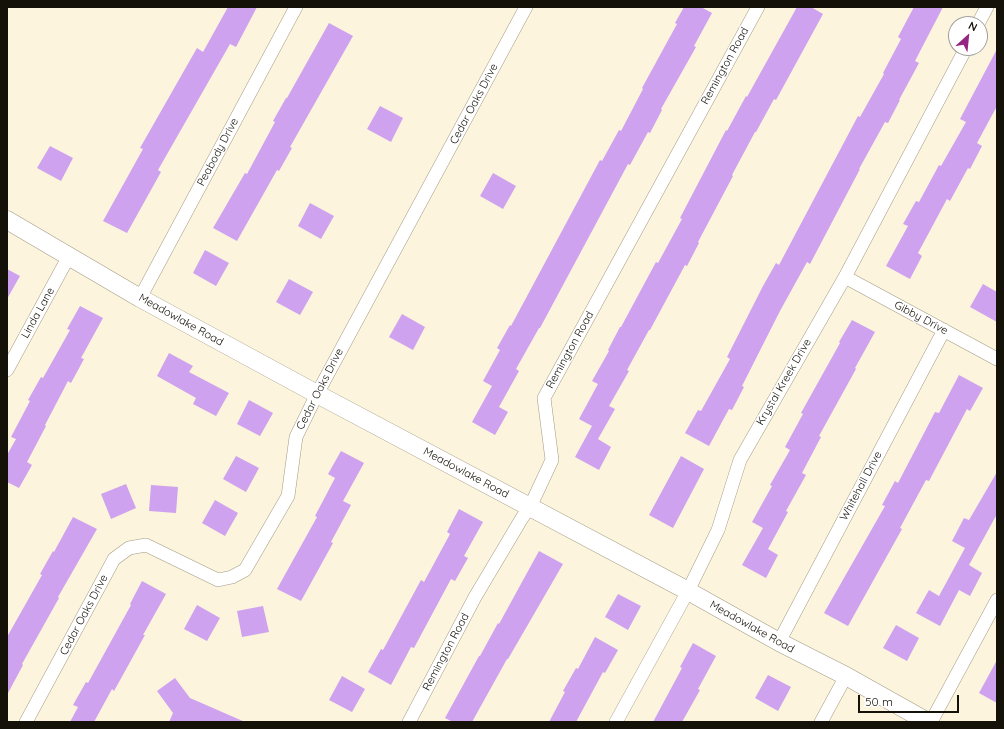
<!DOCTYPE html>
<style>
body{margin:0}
#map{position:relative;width:1004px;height:729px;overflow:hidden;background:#fcf4dd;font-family:Quicksand,sans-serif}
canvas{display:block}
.frame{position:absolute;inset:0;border:8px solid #141109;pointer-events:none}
.north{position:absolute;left:948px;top:16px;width:40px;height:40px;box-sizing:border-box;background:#fff;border:1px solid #a1a09d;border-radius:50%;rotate:27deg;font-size:11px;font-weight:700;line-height:16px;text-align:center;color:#141109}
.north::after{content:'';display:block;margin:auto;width:14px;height:18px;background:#972482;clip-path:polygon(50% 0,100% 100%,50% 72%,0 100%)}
.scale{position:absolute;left:858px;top:695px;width:101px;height:18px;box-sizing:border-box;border:2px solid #141109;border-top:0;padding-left:5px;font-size:12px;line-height:14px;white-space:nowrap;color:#141109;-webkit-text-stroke:3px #fff;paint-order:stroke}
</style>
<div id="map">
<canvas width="1004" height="729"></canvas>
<div class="frame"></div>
<div class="north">N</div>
<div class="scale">50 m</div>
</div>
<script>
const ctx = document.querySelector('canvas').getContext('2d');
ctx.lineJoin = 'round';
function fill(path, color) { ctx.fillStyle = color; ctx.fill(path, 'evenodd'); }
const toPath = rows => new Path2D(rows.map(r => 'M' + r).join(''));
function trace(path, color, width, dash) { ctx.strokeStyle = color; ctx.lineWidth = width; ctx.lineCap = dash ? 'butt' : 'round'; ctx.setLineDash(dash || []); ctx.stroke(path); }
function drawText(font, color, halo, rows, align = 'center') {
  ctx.font = font + ' Quicksand,sans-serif'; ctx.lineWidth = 3; ctx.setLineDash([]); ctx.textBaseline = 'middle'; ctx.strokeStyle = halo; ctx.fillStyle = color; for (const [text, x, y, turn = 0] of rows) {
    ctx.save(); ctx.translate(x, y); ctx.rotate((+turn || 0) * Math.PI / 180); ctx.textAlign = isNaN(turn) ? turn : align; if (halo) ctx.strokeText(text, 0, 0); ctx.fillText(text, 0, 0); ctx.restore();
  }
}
const building = toPath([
 [228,7,257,7,236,47,230,44,158,170,161,172,127,233,103,221,143,149,140,148,197,48,203,52],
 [684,7,701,7,712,13,694,46,696,47,661,109,662,110,650,133,648,132,630,165,628,164,540,328,539,328,516,369,519,371,499,407,508,412,495,435,472,422,492,386,483,381,500,350,497,348,510,325,511,326,600,160,602,161,619,130,621,131,643,89,642,88,677,24,675,23],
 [797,7,811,7,823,14,776,100,774,99,756,132,755,132,732,175,733,176,698,242,699,243,687,266,685,265,650,330,649,330,627,370,629,371,609,406,615,409,598,439,611,447,599,470,575,457,592,426,579,419,598,384,592,381,609,351,608,350,620,327,621,327,656,262,658,263,682,219,680,218,726,130,727,131,746,96,747,97],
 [914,7,943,7,915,61,919,63,899,100,900,100,888,123,885,122,859,169,860,169,810,264,807,262,780,311,742,386,744,387,732,410,729,409,709,446,685,433,698,410,701,411,730,359,727,357,763,286,776,263,779,265,858,116,860,117,884,74,883,73,901,39,898,37],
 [329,23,353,36,290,147,292,148,279,171,277,170,237,241,213,228,245,173,247,174,275,122,273,121,286,98,287,98],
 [997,49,997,106,977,143,982,146,970,169,968,168,950,201,947,199,918,253,922,256,910,279,886,266,908,226,903,224,916,201,919,202,939,165,941,166,966,122,960,119],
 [380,106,403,118,391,142,367,129],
 [50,146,73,158,61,181,37,168],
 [493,173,516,186,503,209,480,196],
 [310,203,334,216,321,239,298,226],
 [205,250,229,263,216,286,193,273],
 [7,269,20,276,7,299],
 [289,279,313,292,300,315,276,302],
 [983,284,997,292,997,322,970,307],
 [80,306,103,318,81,358,84,359,71,383,68,381,45,425,46,426,27,462,32,465,19,488,7,482,7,455,16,439,11,437,30,401,28,400,41,377,43,378,70,330,67,329],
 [402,314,425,327,413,350,389,337],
 [852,320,875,332,855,368,856,369,819,436,821,437,802,473,806,475,786,511,788,512,768,549,778,555,766,578,742,565,763,528,752,522,772,486,770,485,790,450,785,447,803,414,801,413,840,343,839,342],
 [169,353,193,366,189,372,229,393,216,416,193,404,196,398,157,376],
 [959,375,983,388,970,411,967,409,929,481,926,480,900,528,902,529,848,626,824,613,885,506,882,505,895,481,898,483,935,412,939,413],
 [249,400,273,413,260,436,237,424],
 [341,451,364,463,343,501,351,505,331,542,333,543,301,601,277,589,317,517,315,516,335,478,328,474],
 [236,456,259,468,246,492,223,479],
 [681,456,704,469,673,528,649,515],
 [997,472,997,514,969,565,982,573,970,596,959,590,940,626,916,613,929,590,939,596,965,548,952,541,964,518,969,520],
 [126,484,136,508,111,519,101,494],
 [151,485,178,487,176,513,149,511],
 [215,500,238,513,225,536,202,523],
 [459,509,483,522,464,556,468,558,455,581,451,579,414,648,411,647,391,685,368,672,381,649,383,650,421,580,424,582,450,534,447,532],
 [73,517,97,529,58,597,59,598,22,664,23,665,7,695,7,637,42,575,40,574,53,551,54,552],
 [539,551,563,564,508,659,507,659,472,722,453,722,445,718,479,656,480,656,498,623,499,624],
 [142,581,166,594,143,635,145,635,114,691,112,689,94,722,70,722,78,707,73,705,86,682,88,683,131,605,130,604],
 [618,594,641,606,628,630,605,617],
 [197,605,220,618,207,641,184,629],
 [263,606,269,632,242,637,237,611],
 [896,625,919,638,907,661,883,648],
 [595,637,618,650,605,673,603,672,576,722,549,722,565,692,563,691,576,668,578,669],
 [693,643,716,656,698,689,700,690,682,722,653,722,682,668,680,667],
 [997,660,997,703,979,693],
 [768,675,791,687,778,711,755,698],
 [342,676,365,689,352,712,329,700],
 [175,678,190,698,245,722,169,722,173,713,157,691]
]);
const street = toPath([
 [978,24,987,7],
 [845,277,997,359],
 [140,298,296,7],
 [7,370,69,256],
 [779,642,944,330],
 [26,722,114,559,129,548,146,545,218,580,232,577,245,570,288,496,296,437,317,394,526,7],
 [409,722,475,597,522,518,530,507,552,460,544,398,758,7],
 [616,722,688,591,718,530,740,460,845,277,966,48],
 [821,722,846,676],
 [931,722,997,600]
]);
const secondary = toPath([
 [7,220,140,298,317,394,688,591,779,642,846,676,928,722]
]);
const streetNames = [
 ["Remington Road",725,66,-61],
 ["Cedar Oaks Drive",474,104,-62],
 ["Peabody Drive",218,152,-62],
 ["Linda Lane",38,313,-61],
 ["Gibby Drive",921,318,28],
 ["Meadowlake Road",181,320,29],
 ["Remington Road",570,350,-61],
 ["Krystal Kreek Drive",784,382,-60],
 ["Cedar Oaks Drive",320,389,-63],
 ["Meadowlake Road",466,473,28],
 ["Whitehall Drive",861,486,-62],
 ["Cedar Oaks Drive",84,615,-62],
 ["Meadowlake Road",752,627,29],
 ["Remington Road",446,652,-62]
];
fill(building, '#cea2ee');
trace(street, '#a29b85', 14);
trace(secondary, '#a29b85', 19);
trace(street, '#fff', 13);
trace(secondary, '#fff', 18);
drawText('11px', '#141109', '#fff', streetNames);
</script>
